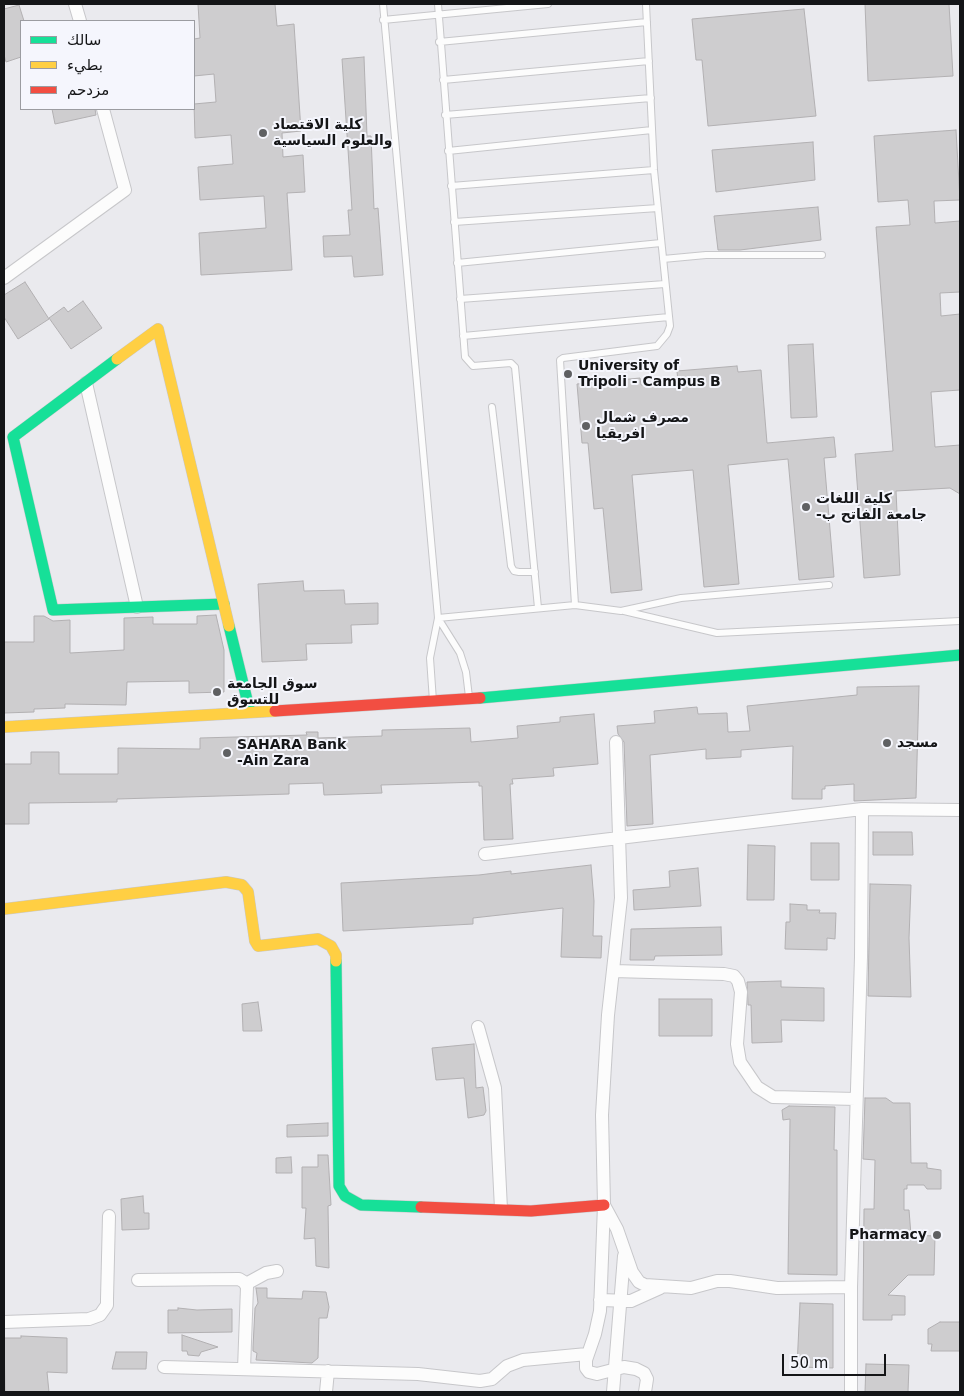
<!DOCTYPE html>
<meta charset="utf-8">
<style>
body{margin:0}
#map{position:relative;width:964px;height:1396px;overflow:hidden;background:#eaeaee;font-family:"DejaVu Sans",Cairo,sans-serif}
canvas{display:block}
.frame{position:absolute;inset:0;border:5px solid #141517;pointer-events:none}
.legend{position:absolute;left:20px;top:20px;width:175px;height:90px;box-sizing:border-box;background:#f5f6fd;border:1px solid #9b9ca1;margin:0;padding:6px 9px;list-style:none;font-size:15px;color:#141517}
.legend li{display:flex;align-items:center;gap:10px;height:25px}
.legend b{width:25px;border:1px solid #9b9ca1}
.scale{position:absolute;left:782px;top:1354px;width:104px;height:22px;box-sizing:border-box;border:2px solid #141517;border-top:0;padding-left:6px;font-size:15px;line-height:18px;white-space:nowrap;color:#141517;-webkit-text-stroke:4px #f5f6fd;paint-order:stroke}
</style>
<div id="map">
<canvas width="964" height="1396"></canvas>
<div class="frame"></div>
<ul class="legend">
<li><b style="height:6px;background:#16e098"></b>سالك</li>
<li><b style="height:6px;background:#ffcf43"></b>بطيء</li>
<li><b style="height:6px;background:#f24e42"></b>مزدحم</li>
</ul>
<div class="scale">50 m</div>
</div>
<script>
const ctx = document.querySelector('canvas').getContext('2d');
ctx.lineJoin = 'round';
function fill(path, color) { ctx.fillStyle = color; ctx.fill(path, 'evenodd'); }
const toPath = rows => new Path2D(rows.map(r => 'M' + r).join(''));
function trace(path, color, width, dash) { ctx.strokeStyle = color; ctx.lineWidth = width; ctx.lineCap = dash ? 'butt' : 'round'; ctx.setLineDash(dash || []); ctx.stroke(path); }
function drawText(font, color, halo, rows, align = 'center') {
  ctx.font = font + ' "DejaVu Sans",Cairo,sans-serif'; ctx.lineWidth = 4; ctx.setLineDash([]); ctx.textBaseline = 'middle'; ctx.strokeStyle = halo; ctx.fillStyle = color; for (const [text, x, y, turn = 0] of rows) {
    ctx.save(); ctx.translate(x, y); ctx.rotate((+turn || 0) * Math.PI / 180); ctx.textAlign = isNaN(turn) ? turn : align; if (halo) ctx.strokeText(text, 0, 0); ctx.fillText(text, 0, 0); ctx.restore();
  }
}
const building = toPath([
 [198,4,275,4,277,26,294,24,301,131,282,133,283,157,303,155,305,192,287,193,292,270,201,275,199,233,266,228,264,196,200,200,198,167,233,164,231,135,195,138,194,104,216,102,214,74,194,76,194,39,200,38,198,4],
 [865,4,949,4,953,76,868,81,865,4],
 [19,5,24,21,21,21,21,57,6,62,4,55,4,9,19,5],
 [804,9,816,116,708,126,702,60,696,60,692,19,804,9],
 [364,57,367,136,371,136,374,209,378,208,383,275,354,277,352,256,324,257,323,236,350,235,348,210,352,210,342,59,364,57],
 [52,109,95,109,96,115,55,124,52,109],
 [956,130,960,200,934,201,935,223,960,221,960,292,940,293,941,316,960,314,960,390,931,392,935,447,960,445,960,494,950,488,896,491,900,575,864,578,855,454,893,451,876,227,910,225,908,200,878,202,874,136,956,130],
 [813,142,815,180,716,192,712,150,813,142],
 [818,207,821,240,740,250,718,250,714,216,818,207],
 [25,282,49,319,18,339,4,317,4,295,25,282],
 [83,301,102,328,71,349,49,318,64,307,68,312,83,301],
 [813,344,817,417,791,418,788,345,813,344],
 [737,366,738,372,761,370,767,443,834,437,836,457,824,458,834,577,799,580,788,459,728,465,739,584,704,587,693,470,632,475,642,590,611,593,603,508,594,509,588,443,582,443,577,384,640,378,641,385,678,382,677,371,737,366],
 [303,581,304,591,344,590,345,604,378,603,378,624,351,625,352,643,306,644,307,660,262,662,258,584,303,581],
 [216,615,224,650,224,692,189,693,189,681,127,682,126,705,65,704,65,708,34,709,34,712,4,713,4,642,34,642,34,616,44,616,53,621,70,620,70,653,124,650,124,618,153,617,153,624,197,624,197,616,216,615],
 [919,686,916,798,854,801,854,784,825,786,825,789,822,789,822,799,792,799,793,746,741,750,741,757,706,759,706,749,650,755,653,824,627,826,624,742,618,734,617,726,655,723,654,711,697,707,698,714,727,713,728,732,750,731,747,706,857,695,857,687,919,686],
 [594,714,598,764,553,768,554,776,512,779,513,784,510,784,513,839,484,840,482,786,479,786,479,782,381,785,382,793,324,795,323,783,289,784,289,794,117,799,117,802,29,803,29,824,4,824,4,764,31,764,31,752,59,752,59,774,118,774,118,748,200,749,200,738,307,735,306,732,318,732,318,738,382,736,382,730,470,728,471,742,518,738,517,726,560,722,560,717,594,714],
 [873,832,912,832,913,855,873,855,873,832],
 [811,843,839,843,839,880,811,880,811,843],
 [748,845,775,846,774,900,747,900,748,845],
 [591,865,594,901,593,936,602,936,601,958,561,957,563,908,473,918,473,924,343,931,341,883,479,875,511,871,511,874,591,865],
 [698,868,701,906,634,910,633,890,670,887,669,871,698,868],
 [870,884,911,885,909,938,911,997,868,996,870,884],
 [790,904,807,905,807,910,820,910,819,913,836,913,835,939,827,938,827,950,785,949,786,922,790,922,790,904],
 [721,927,722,955,655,956,654,960,630,960,631,929,721,927],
 [781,981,781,987,824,988,824,1021,781,1020,782,1042,752,1043,751,1005,748,1005,747,982,781,981],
 [659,999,712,999,712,1036,659,1036,659,999],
 [258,1002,262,1031,243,1031,242,1004,258,1002],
 [474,1044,476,1088,483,1087,486,1111,484,1115,468,1118,464,1078,436,1080,432,1048,474,1044],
 [865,1098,886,1098,893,1103,910,1103,911,1163,927,1163,927,1168,941,1170,941,1189,927,1189,924,1185,907,1185,907,1189,904,1189,904,1210,909,1210,911,1235,935,1236,934,1275,908,1275,888,1295,905,1296,905,1315,892,1315,892,1320,863,1320,864,1209,874,1209,875,1160,863,1159,865,1098],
 [789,1106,835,1107,834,1150,837,1150,837,1275,788,1274,790,1119,783,1120,782,1110,789,1106],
 [328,1123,328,1136,287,1137,287,1125,328,1123],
 [318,1155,328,1155,331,1205,328,1206,329,1268,316,1266,315,1238,304,1239,306,1208,302,1208,302,1167,318,1167,318,1155],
 [291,1157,292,1173,276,1173,276,1158,291,1157],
 [143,1196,144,1213,149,1213,149,1229,122,1230,121,1199,143,1196],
 [256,1288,267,1288,267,1298,302,1299,303,1291,326,1292,329,1307,327,1318,319,1318,318,1358,312,1363,256,1360,257,1353,253,1351,253,1347,255,1308,258,1303,256,1288],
 [800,1303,833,1304,833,1368,797,1367,800,1303],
 [178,1308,197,1310,232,1309,232,1332,168,1333,168,1310,178,1310,178,1308],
 [940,1322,960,1322,960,1351,931,1351,932,1344,928,1344,928,1329,940,1322],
 [182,1335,218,1347,201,1352,199,1356,188,1355,187,1351,182,1351,182,1335],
 [21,1336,67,1338,67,1373,47,1372,49,1392,5,1392,4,1338,21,1338,21,1336],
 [116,1352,147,1352,146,1369,112,1369,116,1352],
 [866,1364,909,1365,908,1392,865,1392,866,1364]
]);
const lane = toPath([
 [383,4,438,618,575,605,621,611,681,598,829,585],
 [438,4,465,357,473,366,511,363,515,367,538,608],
 [383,20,548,4],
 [439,42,647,22],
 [443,80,649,61],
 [445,115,651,98],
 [448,151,652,130],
 [451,186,654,170],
 [454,222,658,208],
 [663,259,706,255,822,255],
 [457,263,661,243],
 [460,299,665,284],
 [463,336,669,317],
 [492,407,511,566,514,571,519,572,535,572],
 [575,605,560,360,563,358,657,346,667,334,670,326,654,170,646,4],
 [624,611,717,633,960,621],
 [438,618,460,653,466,672,469,697],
 [433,701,430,658,438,618]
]);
const street = toPath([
 [75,4,80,21],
 [4,278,125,190,103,109],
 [86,383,137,607],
 [616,742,621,898,608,1015,602,1115,604,1205,600,1311,595,1334,586,1360,586,1368,589,1372,597,1374,624,1367,636,1369,644,1373,647,1379,645,1392],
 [485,854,862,809,960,810],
 [613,971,724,974,734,976,738,981,741,992,737,1044,740,1062,757,1087,773,1097,856,1099],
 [478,1027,495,1088,501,1209],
 [604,1205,617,1229,632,1272,639,1282,645,1285,691,1288,717,1281,730,1281,777,1288,851,1287],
 [138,1280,239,1279,244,1282,247,1287,244,1369],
 [246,1284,266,1273,277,1271],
 [600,1300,631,1301,660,1288],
 [4,1322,89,1319,100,1315,107,1305,107,1299,109,1216],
 [164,1367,418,1374,480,1381,492,1379,507,1366,523,1360,587,1354],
 [326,1392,328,1371],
 [613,1392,624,1256],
 [851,1392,851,1287,861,957,862,809]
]);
const fast = toPath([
 [117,359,13,437,53,610,224,604],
 [229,626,250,712],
 [480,698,960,655],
 [336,961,339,1186,345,1196,361,1205,421,1207]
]);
const slow = toPath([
 [117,359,158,329,229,626],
 [4,727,275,711],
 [4,909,226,882,242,885,248,892,255,941,258,946,318,939,331,946,336,955,336,961]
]);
const jam = toPath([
 [275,711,480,698],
 [421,1207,531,1211,604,1205]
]);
const markers = [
 [263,133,5,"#5f6062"],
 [568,374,5,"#5f6062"],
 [586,426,5,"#5f6062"],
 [806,507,5,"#5f6062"],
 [217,692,5,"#5f6062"],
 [887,743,5,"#5f6062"],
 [227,753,5,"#5f6062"],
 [937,1235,5,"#5f6062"]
];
const poiNames = [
 ["كلية الاقتصاد",273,125],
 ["والعلوم السياسية",273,141],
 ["University of",578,366],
 ["Tripoli - Campus B",578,382],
 ["مصرف شمال",596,418],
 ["افريقيا",596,434],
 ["كلية اللغات",816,499],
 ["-جامعة الفاتح ب",816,515],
 ["سوق الجامعة",227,684],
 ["للتسوق",227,700],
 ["مسجد",897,743],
 ["SAHARA Bank",237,745],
 ["-Ain Zara",237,761],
 ["Pharmacy",927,1235,"right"]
];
fill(building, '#cecdcf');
trace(building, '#b2b0b2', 1);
trace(lane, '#c7c7ca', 8);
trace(street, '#c7c7ca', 14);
trace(fast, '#c7c7ca', 12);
trace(slow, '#c7c7ca', 12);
trace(jam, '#c7c7ca', 12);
trace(lane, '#fcfcfc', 6);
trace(street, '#fcfcfc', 12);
trace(fast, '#16e098', 11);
trace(slow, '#ffcf43', 11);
trace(jam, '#f24e42', 11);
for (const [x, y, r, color] of markers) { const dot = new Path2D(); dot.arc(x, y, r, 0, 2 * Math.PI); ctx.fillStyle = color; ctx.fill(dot); trace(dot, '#f5f6fd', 2); }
drawText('bold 14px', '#141517', '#f5f6fd', poiNames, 'left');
</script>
